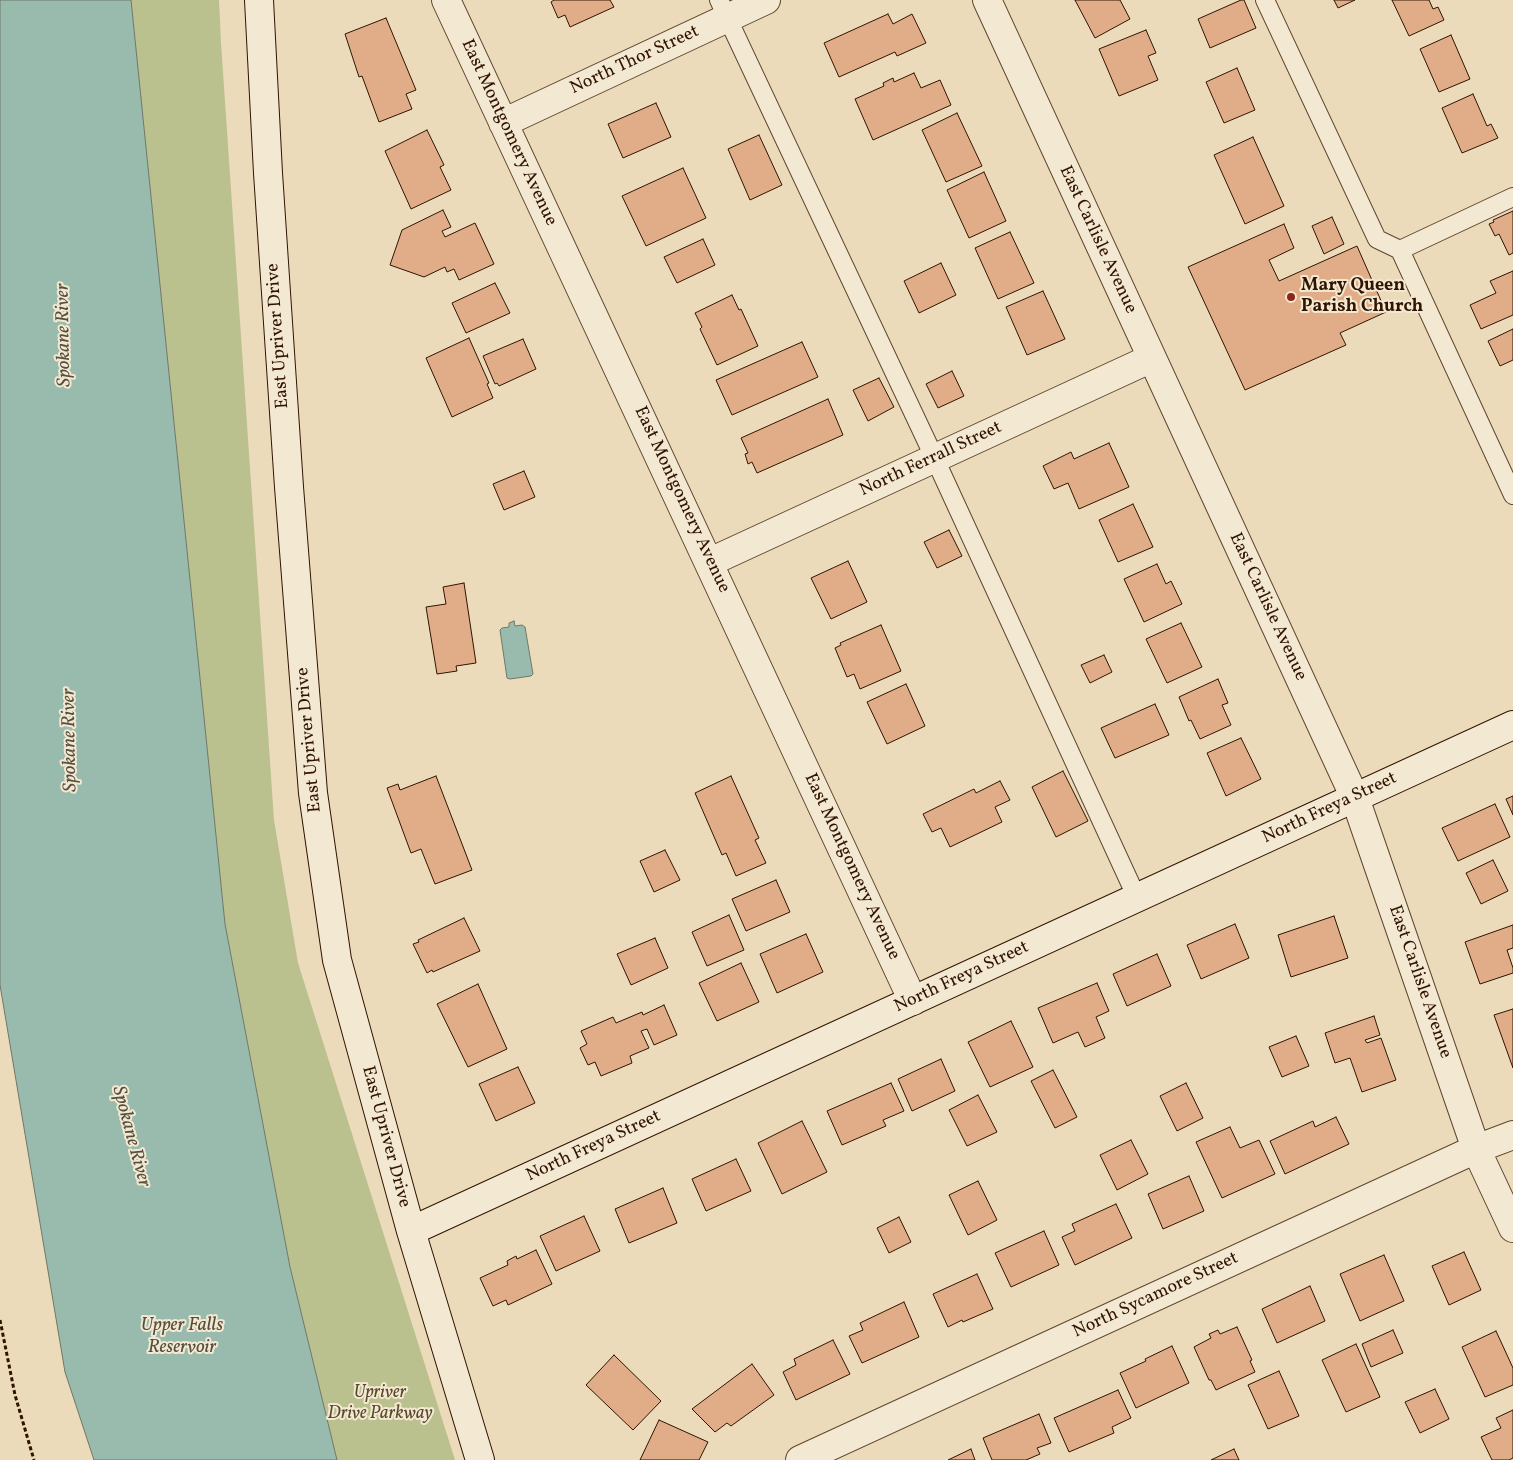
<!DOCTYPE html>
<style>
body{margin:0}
canvas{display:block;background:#ecdbba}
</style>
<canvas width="1513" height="1460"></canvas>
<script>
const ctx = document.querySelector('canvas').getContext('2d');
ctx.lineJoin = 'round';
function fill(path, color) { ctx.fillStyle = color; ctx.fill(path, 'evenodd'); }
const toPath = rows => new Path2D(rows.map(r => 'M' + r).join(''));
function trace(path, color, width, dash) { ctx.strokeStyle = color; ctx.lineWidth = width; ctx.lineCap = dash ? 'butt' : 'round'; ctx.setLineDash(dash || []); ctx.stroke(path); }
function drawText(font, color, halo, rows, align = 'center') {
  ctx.font = font + ' Vollkorn,serif'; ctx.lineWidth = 4; ctx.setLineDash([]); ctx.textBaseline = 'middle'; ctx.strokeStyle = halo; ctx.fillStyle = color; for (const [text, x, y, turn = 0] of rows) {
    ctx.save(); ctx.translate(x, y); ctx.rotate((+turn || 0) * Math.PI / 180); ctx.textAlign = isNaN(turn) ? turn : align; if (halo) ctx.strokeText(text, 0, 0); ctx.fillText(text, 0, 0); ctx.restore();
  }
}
const green = toPath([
 [131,0,219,0,221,43,274,820,298,963,455,1460,337,1460,290,1267,225,924]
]);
const water = toPath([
 [0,0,131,0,225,924,290,1267,337,1460,94,1460,65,1372,0,985,0,0],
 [514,621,515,626,522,625,525,627,533,674,531,676,510,679,507,678,500,630,502,628,509,627,509,623,514,621]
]);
const building = toPath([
 [554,0,610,0,614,7,570,27,565,15,558,18,551,2,554,0],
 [1075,0,1120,0,1130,19,1095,38,1075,0],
 [1241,0,1244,0,1256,28,1210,48,1198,19,1241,0],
 [1334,0,1355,0,1338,8,1334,0],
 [1392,0,1429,0,1433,9,1438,7,1444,20,1409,36,1392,0],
 [888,14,893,24,912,14,926,43,897,56,895,52,839,77,824,43,888,14],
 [386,18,416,90,406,94,412,109,379,122,362,76,359,77,345,34,386,18],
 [1146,30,1156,53,1148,56,1158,80,1119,96,1099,49,1146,30],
 [1451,35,1470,79,1439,92,1420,49,1451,35],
 [1237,68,1255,110,1224,123,1206,82,1237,68],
 [914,73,921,88,940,80,951,105,873,140,855,99,884,86,883,83,893,78,894,82,914,73],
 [1473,94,1487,126,1491,124,1498,138,1462,153,1442,108,1473,94],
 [656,103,671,137,623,158,608,124,656,103],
 [957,113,982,166,946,182,922,130,957,113],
 [427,130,444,165,440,167,451,190,411,209,385,151,427,130],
 [759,135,782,185,750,200,728,149,759,135],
 [1253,137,1284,206,1245,224,1214,155,1253,137],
 [683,168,706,218,646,246,622,196,683,168],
 [984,172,1006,221,969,238,947,190,984,172],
 [443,210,451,227,442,231,445,237,475,223,494,264,459,280,454,269,447,272,445,267,424,277,390,265,402,230,443,210],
 [1513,211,1513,253,1509,255,1499,234,1495,236,1489,224,1494,222,1493,220,1513,211],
 [1332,217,1344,244,1324,254,1312,226,1332,217],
 [1284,224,1294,248,1269,260,1279,281,1357,246,1386,312,1340,333,1346,345,1245,390,1188,267,1284,224],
 [1010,232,1034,283,998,299,975,248,1010,232],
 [703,239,715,265,677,283,664,257,703,239],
 [941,263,956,295,919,313,904,281,941,263],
 [1513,271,1513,315,1481,329,1470,305,1496,293,1490,281,1513,271],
 [495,283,510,313,466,333,452,303,495,283],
 [1043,291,1065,339,1027,355,1006,307,1043,291],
 [732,295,739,310,741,309,758,346,717,365,700,329,702,327,695,313,732,295],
 [1513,329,1513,360,1500,366,1488,341,1513,329],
 [469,338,489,383,487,384,493,398,452,417,426,358,469,338],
 [523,339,536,369,499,386,497,383,495,384,483,356,523,339],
 [802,342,818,377,732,415,716,380,802,342],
 [952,371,964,396,938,408,926,384,952,371],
 [879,378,894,407,868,421,853,390,879,378],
 [828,399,843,435,757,473,752,462,748,464,745,454,748,453,741,438,828,399],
 [1109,443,1129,487,1079,509,1068,483,1054,489,1043,466,1071,452,1074,459,1109,443],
 [524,471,535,497,504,510,493,484,524,471],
 [1133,504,1153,547,1118,562,1099,520,1133,504],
 [949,530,962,556,937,568,924,542,949,530],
 [848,561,867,602,831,619,811,578,848,561],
 [1157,564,1166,584,1171,581,1182,604,1144,622,1124,579,1157,564],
 [464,583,476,663,456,666,457,671,437,674,426,607,446,604,443,587,464,583],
 [1181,623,1202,667,1167,683,1146,639,1181,623],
 [881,625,901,671,860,689,854,674,847,677,835,648,841,645,840,643,881,625],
 [1104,655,1112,672,1090,683,1081,665,1104,655],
 [1218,679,1228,703,1222,705,1231,725,1200,739,1191,720,1189,721,1179,697,1218,679],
 [906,684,925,726,887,744,867,702,906,684],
 [1155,704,1169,735,1115,758,1101,728,1155,704],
 [1241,738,1261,779,1226,796,1207,753,1241,738],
 [1063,771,1088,821,1056,837,1032,787,1063,771],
 [436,776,472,870,435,884,421,849,411,853,387,788,398,784,400,790,436,776],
 [731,776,759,838,755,840,766,863,736,876,726,853,722,855,695,793,731,776],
 [1000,781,1010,800,995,807,1002,822,950,847,941,828,932,832,923,814,974,789,976,793,1000,781],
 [1513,796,1513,815,1506,799,1513,796],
 [1495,804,1510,837,1458,861,1442,828,1495,804],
 [665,850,680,880,654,892,640,861,665,850],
 [1493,860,1508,891,1481,904,1466,873,1493,860],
 [776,880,790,912,746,931,732,899,776,880],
 [729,915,744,950,707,966,692,932,729,915],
 [1334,916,1348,958,1291,977,1278,935,1334,916],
 [464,918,480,951,433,972,432,970,427,973,413,944,419,942,418,940,464,918],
 [1235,924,1249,958,1201,979,1187,945,1235,924],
 [1513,925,1513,948,1507,950,1513,968,1513,973,1480,984,1465,942,1513,925],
 [806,934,823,972,777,993,760,954,806,934],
 [655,938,668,968,631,985,617,954,655,938],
 [1157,954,1171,986,1127,1006,1113,974,1157,954],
 [741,963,759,1002,717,1021,699,983,741,963],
 [1097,983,1109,1011,1096,1017,1105,1038,1085,1047,1078,1032,1053,1043,1038,1008,1097,983],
 [478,984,507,1049,468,1067,437,1004,478,984],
 [664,1005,677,1035,654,1045,647,1029,641,1031,649,1048,630,1056,632,1063,601,1076,595,1062,588,1065,580,1048,587,1044,581,1031,613,1017,616,1023,642,1012,643,1015,664,1005],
 [1513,1009,1513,1068,1494,1015,1513,1009],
 [1374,1016,1380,1035,1365,1040,1367,1043,1381,1038,1396,1080,1362,1092,1350,1058,1335,1063,1325,1033,1374,1016],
 [1011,1021,1033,1067,990,1087,968,1042,1011,1021],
 [1296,1036,1309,1066,1282,1077,1269,1047,1296,1036],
 [941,1059,955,1091,912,1111,898,1079,941,1059],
 [518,1067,535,1103,496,1121,479,1084,518,1067],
 [1053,1070,1077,1117,1055,1128,1031,1081,1053,1070],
 [891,1083,904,1111,883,1120,886,1126,842,1145,827,1111,891,1083],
 [1186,1083,1203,1118,1177,1131,1160,1096,1186,1083],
 [978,1095,997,1132,967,1146,949,1110,978,1095],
 [1336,1117,1349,1144,1285,1174,1270,1141,1313,1121,1315,1127,1336,1117],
 [802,1121,827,1172,782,1194,758,1143,802,1121],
 [1230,1127,1240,1148,1259,1140,1275,1174,1222,1198,1196,1142,1230,1127],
 [1131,1140,1148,1174,1117,1190,1100,1155,1131,1140],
 [736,1159,751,1191,706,1211,692,1179,736,1159],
 [1189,1176,1204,1211,1163,1229,1148,1194,1189,1176],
 [978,1181,997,1220,968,1235,949,1195,978,1181],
 [663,1188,677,1223,629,1243,615,1209,663,1188],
 [1116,1204,1132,1238,1075,1265,1062,1237,1075,1231,1072,1224,1116,1204],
 [584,1216,600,1251,556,1271,540,1236,584,1216],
 [899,1217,911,1242,889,1253,877,1228,899,1217],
 [1044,1231,1059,1265,1011,1287,995,1253,1044,1231],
 [536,1250,552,1284,508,1305,506,1300,493,1306,480,1278,508,1265,507,1261,516,1256,517,1259,536,1250],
 [1464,1252,1481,1290,1449,1305,1432,1266,1464,1252],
 [1384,1255,1404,1301,1360,1321,1340,1274,1384,1255],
 [977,1274,993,1309,963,1322,962,1320,948,1327,933,1294,977,1274],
 [1310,1286,1325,1321,1277,1343,1262,1309,1310,1286],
 [904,1302,919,1337,862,1363,849,1336,863,1330,860,1323,904,1302],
 [1237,1327,1252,1360,1250,1361,1255,1372,1216,1390,1211,1380,1209,1380,1194,1347,1211,1338,1209,1334,1218,1330,1220,1334,1237,1327],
 [1393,1330,1403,1353,1371,1367,1362,1344,1393,1330],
 [1496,1331,1513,1368,1513,1385,1485,1397,1462,1347,1496,1331],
 [833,1340,850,1374,796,1400,783,1372,796,1365,794,1359,833,1340],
 [1356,1344,1380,1397,1346,1412,1322,1360,1356,1344],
 [1172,1346,1189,1383,1136,1408,1120,1373,1146,1361,1145,1359,1172,1346],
 [614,1355,661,1401,633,1430,586,1385,614,1355],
 [752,1364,774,1395,731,1426,727,1423,715,1432,692,1409,752,1364],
 [1279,1371,1299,1416,1268,1429,1248,1385,1279,1371],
 [1435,1389,1449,1419,1420,1433,1405,1402,1435,1389],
 [1118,1390,1131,1418,1112,1427,1114,1433,1069,1452,1054,1418,1118,1390],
 [1513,1410,1513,1458,1509,1460,1492,1460,1481,1437,1501,1428,1496,1418,1513,1410],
 [1039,1414,1051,1443,1037,1448,1040,1454,1026,1460,992,1460,983,1438,1039,1414],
 [659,1420,708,1442,699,1460,640,1460,659,1420],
 [971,1449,975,1460,948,1460,971,1449],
 [1234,1449,1239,1460,1211,1460,1234,1449]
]);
const path = toPath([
 [0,1320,15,1395,34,1460]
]);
const lane = toPath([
 [719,0,935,459,1137,898],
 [1265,0,1377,239,1400,250,1513,495],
 [1400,250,1513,197]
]);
const street = toPath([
 [446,0,913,1001],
 [987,0,1355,798,1476,1149,1513,1228],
 [503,123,766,0],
 [710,562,1152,358],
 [800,1460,1476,1149,1513,1135]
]);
const secondary = toPath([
 [259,0,268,173,289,487,313,793,337,960,411,1231,480,1460],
 [411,1231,1513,725]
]);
const markers = [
 [1291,297,5,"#8f2418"]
];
const streetNames = [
 ["North Thor Street",635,61,-25],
 ["East Montgomery Avenue",508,133,65],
 ["East Carlisle Avenue",1097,240,65],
 ["East Upriver Drive",279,336,-94],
 ["North Ferrall Street",931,460,-25],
 ["East Montgomery Avenue",681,500,65],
 ["East Carlisle Avenue",1267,607,65],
 ["East Upriver Drive",310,740,-95],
 ["North Freya Street",1330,809,-25],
 ["East Montgomery Avenue",851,867,65],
 ["North Freya Street",962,978,-25],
 ["East Carlisle Avenue",1419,982,71],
 ["East Upriver Drive",385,1137,75],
 ["North Freya Street",594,1147,-25],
 ["North Sycamore Street",1156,1296,-25]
];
const poiNames = [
 ["Mary Queen",1301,287],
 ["Parish Church",1301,308]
];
const parkNames = [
 ["Upriver",380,1394],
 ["Drive Parkway",380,1415]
];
const waterNames = [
 ["Spokane River",65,335,-91],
 ["Spokane River",71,740,-91],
 ["Spokane River",130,1137,75],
 ["Upper Falls",182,1327],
 ["Reservoir",182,1349]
];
fill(green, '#bac08e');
fill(water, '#99bbae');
trace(water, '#6f7868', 1);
fill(building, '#e1ad89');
trace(building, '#301400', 1);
trace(lane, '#5f462e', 20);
trace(street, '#5f462e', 30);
trace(secondary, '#301400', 30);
trace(path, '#301400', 3, [4, 2.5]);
trace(lane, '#f3e8d2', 18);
trace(street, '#f3e8d2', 28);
trace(secondary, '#f3e8d2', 28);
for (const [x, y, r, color] of markers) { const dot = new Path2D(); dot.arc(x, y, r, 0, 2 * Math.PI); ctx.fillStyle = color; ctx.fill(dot); trace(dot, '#f3e8d2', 2); }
drawText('18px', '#301400', '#f3e8d2', streetNames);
drawText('bold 18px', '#301400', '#f3e8d2', poiNames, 'left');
drawText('italic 18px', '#59482b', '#f3e8d2', parkNames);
drawText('italic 19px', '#554e3d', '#f3e8d2', waterNames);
</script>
